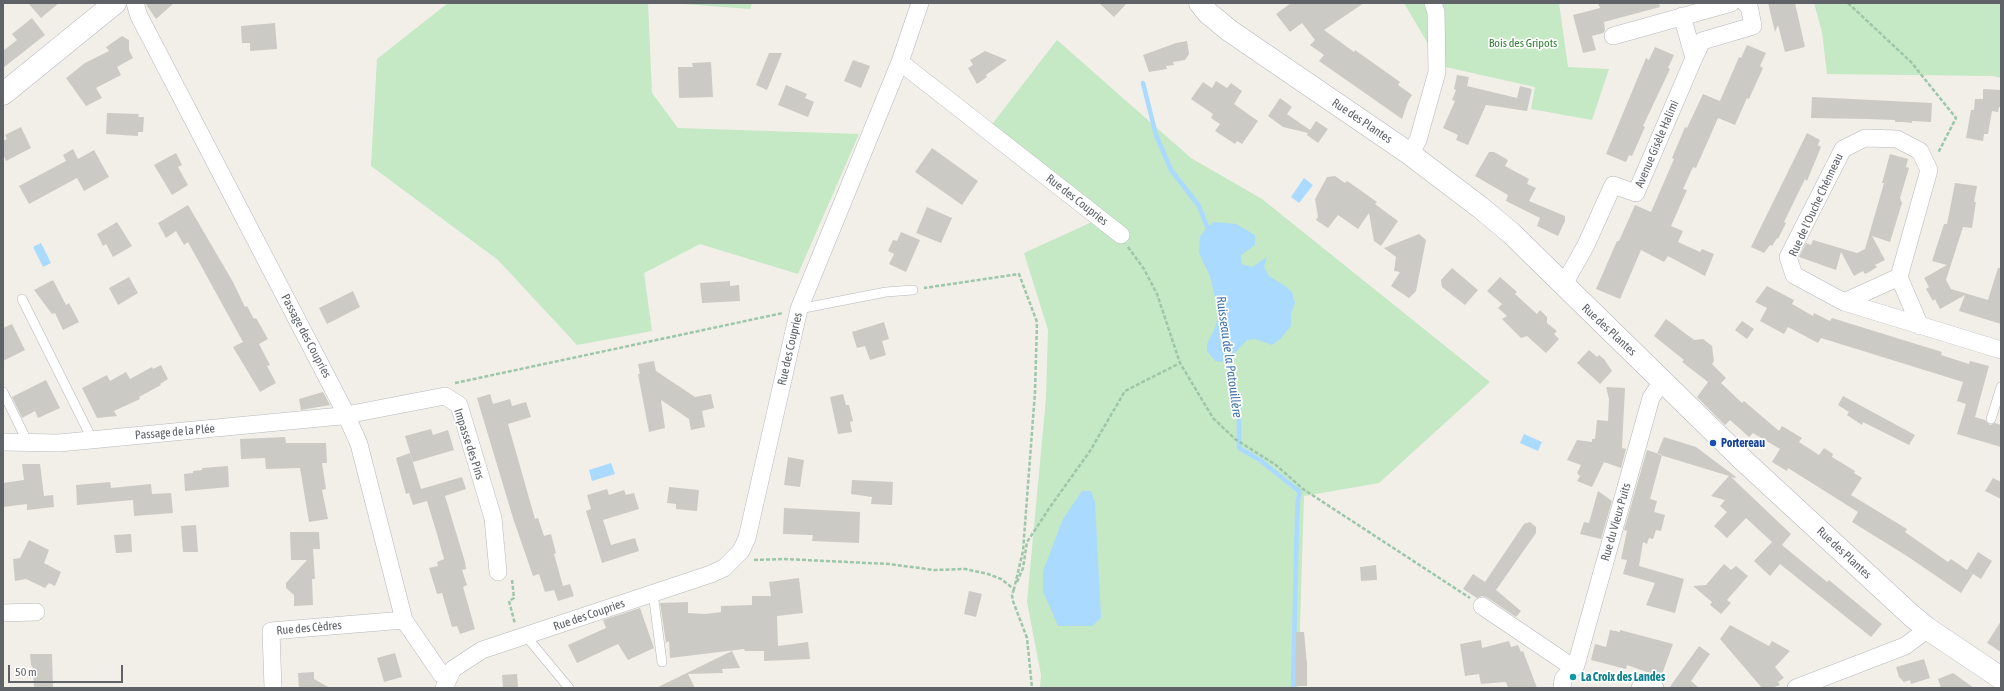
<!DOCTYPE html>
<meta charset="utf-8">
<style>
body{margin:0}
#map{position:relative;width:2004px;height:691px;overflow:hidden;background:#f1efe8;font-family:"Asap Condensed",sans-serif}
canvas{display:block}
.frame{position:absolute;inset:0;border:4px solid #5f6368;pointer-events:none}
.scale{position:absolute;left:8px;top:665px;width:115px;height:18px;box-sizing:border-box;border:2px solid #5f6368;border-top:0;padding-left:5px;font-size:12px;line-height:14px;white-space:nowrap;color:#5f6368;-webkit-text-stroke:3px #fff;paint-order:stroke}
</style>
<div id="map">
<canvas width="2004" height="691"></canvas>
<div class="frame"></div>
<div class="scale">50 m</div>
</div>
<script>
const ctx = document.querySelector('canvas').getContext('2d');
ctx.lineJoin = 'round';
function fill(path, color) { ctx.fillStyle = color; ctx.fill(path, 'evenodd'); }
const toPath = rows => new Path2D(rows.map(r => 'M' + r).join(''));
function trace(path, color, width, dash) { ctx.strokeStyle = color; ctx.lineWidth = width; ctx.lineCap = dash ? 'butt' : 'round'; ctx.setLineDash(dash || []); ctx.stroke(path); }
function drawText(font, color, halo, rows, align = 'center') {
  ctx.font = font + ' "Asap Condensed",sans-serif'; ctx.lineWidth = 3.5; ctx.setLineDash([]); ctx.textBaseline = 'middle'; ctx.strokeStyle = halo; ctx.fillStyle = color; for (const [text, x, y, turn = 0] of rows) {
    ctx.save(); ctx.translate(x, y); ctx.rotate((+turn || 0) * Math.PI / 180); ctx.textAlign = isNaN(turn) ? turn : align; if (halo) ctx.strokeText(text, 0, 0); ctx.fillText(text, 0, 0); ctx.restore();
  }
}
const green = toPath([
 [448,3,648,3,652,93,678,128,859,134,798,274,700,244,644,273,652,331,577,345,498,260,371,166,377,59],
 [670,3,752,3,750,9],
 [1404,3,1559,3,1568,67,1609,69,1592,120,1531,109,1535,87,1441,66],
 [1814,3,2001,3,2001,78,1993,76,1827,74,1822,32],
 [1057,40,1191,158,1262,199,1490,382,1379,483,1304,496,1298,688,1040,688,1041,675,1027,602,1046,398,1048,330,1024,253,1092,222,986,132]
]);
const water = toPath([
 [1304,178,1313,185,1299,203,1291,197],
 [1214,222,1236,224,1255,235,1255,245,1241,255,1242,264,1252,267,1267,257,1264,267,1269,276,1285,286,1292,292,1295,303,1291,313,1291,326,1280,339,1272,345,1255,339,1247,340,1228,360,1220,362,1215,361,1207,351,1207,344,1214,330,1217,321,1217,306,1210,276,1199,253,1200,237,1207,227],
 [41,243,51,263,43,267,33,247],
 [1524,434,1542,442,1538,451,1520,443],
 [611,463,615,474,592,481,589,470],
 [1082,491,1091,491,1095,502,1101,618,1092,626,1058,626,1043,591,1043,571,1063,519]
]);
const stream = toPath([
 [1143,83,1156,135,1171,170,1199,206,1209,232],
 [1228,354,1239,409,1239,448,1260,460,1300,492,1298,499,1297,519,1293,688]
]);
const building = toPath([
 [28,3,59,3,41,18],
 [145,3,174,3,156,19],
 [1099,3,1127,3,1114,17],
 [1291,3,1364,3,1324,30,1354,52,1355,50,1400,82,1398,85,1412,95,1408,101,1402,119,1319,61,1324,55,1310,45,1315,40,1302,23,1290,32,1276,14],
 [1598,3,1659,3,1660,7,1604,22,1605,30,1603,33,1592,36,1596,50,1583,53,1573,15,1600,8],
 [1768,3,1795,3,1805,47,1785,52,1778,25,1775,32],
 [32,18,45,35,3,68,3,51,17,40,12,34],
 [275,23,277,49,250,51,250,43,242,43,241,26],
 [122,36,129,40,129,50,133,58,117,67,121,75,96,88,102,98,86,106,66,78,85,63,109,51,106,47],
 [1187,41,1189,54,1185,60,1173,62,1174,65,1166,66,1167,69,1149,72,1143,55,1176,43],
 [1747,45,1766,53,1760,66,1763,68,1749,99,1747,98,1735,125,1718,118,1696,168,1693,167,1683,189,1687,190,1671,226,1683,231,1678,242,1700,252,1702,249,1714,254,1705,276,1668,256,1664,262,1641,250,1620,299,1596,289,1617,241,1619,241,1635,205,1651,212,1674,159,1672,158,1685,127,1687,128,1703,94,1720,101,1739,57,1741,58],
 [1655,47,1674,55,1668,68,1670,69,1643,126,1645,127,1632,156,1629,155,1626,162,1606,154,1646,58,1649,60],
 [985,51,1007,60,986,75,987,77,977,84,968,68,973,65,970,60],
 [769,53,782,53,767,90,756,85],
 [853,60,870,66,861,88,844,81],
 [711,62,713,97,679,98,678,67,693,67,692,63],
 [1457,75,1469,77,1467,86,1517,98,1520,86,1532,89,1527,111,1486,105,1468,145,1456,140,1458,135,1443,128,1455,101,1452,100,1456,90,1454,89],
 [1216,81,1227,88,1231,83,1242,91,1234,104,1258,121,1242,144,1237,141,1235,144,1215,131,1220,124,1211,118,1213,114,1191,99,1203,82,1212,88],
 [786,85,807,94,805,98,814,102,808,117,778,105],
 [1983,89,2001,90,2001,107,1999,107,1998,112,1992,111,1988,134,1984,134,1983,141,1966,138,1971,110,1974,110,1975,99,1983,99],
 [1812,97,1932,103,1931,122,1912,121,1912,123,1903,122,1895,122,1895,120,1866,119,1811,118],
 [1280,98,1292,107,1287,114,1310,130,1316,121,1328,129,1318,143,1307,135,1308,133,1283,127,1268,116],
 [107,113,139,114,138,117,144,117,143,132,138,132,138,136,106,134],
 [21,127,31,148,6,161,3,154,3,141,7,139,5,135],
 [1807,133,1820,140,1818,145,1821,147,1807,181,1805,179,1784,222,1786,223,1778,239,1777,238,1772,246,1770,245,1764,253,1751,247],
 [932,148,978,181,962,205,915,172],
 [73,149,78,159,94,150,109,177,84,191,77,178,29,204,19,186,66,161,63,155],
 [1489,152,1494,152,1508,160,1505,166,1529,179,1527,184,1536,188,1529,201,1565,216,1565,221,1558,236,1537,226,1540,218,1506,201,1508,195,1475,176],
 [176,153,182,165,178,167,188,185,172,195,154,165],
 [1890,154,1908,159,1906,167,1909,168,1900,198,1902,203,1890,242,1872,236,1885,260,1875,265,1877,267,1871,271,1865,274,1863,271,1854,276,1841,252,1836,270,1799,257,1806,243,1811,245,1813,240,1857,253,1865,249,1884,183,1882,183],
 [1335,176,1345,183,1347,181,1356,187,1377,202,1375,204,1398,221,1381,246,1374,241,1369,213,1358,229,1338,215,1328,228,1316,220,1318,217,1315,199,1327,177],
 [1955,183,1977,186,1974,202,1976,202,1972,228,1963,227,1946,280,1951,289,1988,300,1998,268,2001,268,2001,324,1959,311,1965,295,1940,309,1935,299,1933,301,1926,289,1929,287,1924,278,1947,265,1932,261,1944,224,1947,224],
 [188,205,233,282,245,307,247,306,254,319,256,318,268,339,259,344,270,365,267,366,276,383,260,392,233,347,243,342,188,242,184,245,176,231,166,238,158,223],
 [927,207,952,218,941,243,916,233],
 [117,222,132,246,113,257,106,244,103,246,97,234],
 [901,232,920,240,906,272,889,264,894,254,888,251,893,240,897,241],
 [1419,234,1426,240,1416,291,1409,298,1391,286,1400,272,1394,271,1396,257,1384,248],
 [1452,268,1478,290,1465,305,1442,287,1441,280],
 [129,277,138,293,118,305,109,288],
 [1500,277,1517,292,1515,294,1537,314,1540,310,1547,317,1547,323,1557,331,1554,334,1559,339,1546,353,1527,336,1521,338,1502,319,1507,316,1498,308,1502,304,1487,291],
 [53,280,66,305,69,303,79,322,63,330,55,313,52,314,34,290],
 [730,281,730,286,739,285,740,301,702,303,700,283],
 [1767,286,1794,300,1792,304,1813,316,1814,313,1830,321,1832,318,1929,348,1942,352,1941,355,1969,364,1970,361,1989,366,1975,417,1985,420,1990,425,1995,423,2001,425,2001,447,1957,434,1966,404,1957,401,1963,382,1821,338,1818,343,1788,327,1784,334,1760,321,1767,308,1755,302],
 [353,291,360,307,327,324,319,308],
 [1666,319,1694,340,1703,339,1712,346,1714,361,1712,364,1726,378,1721,383,1742,403,1744,401,1779,431,1782,426,1802,438,1799,442,1819,455,1824,448,1833,454,1832,457,1855,471,1854,473,1862,478,1851,495,1907,529,1905,532,1948,562,1951,559,1967,570,1978,552,1992,561,1981,579,1973,574,1961,593,1907,556,1852,522,1858,512,1788,468,1787,471,1772,462,1780,449,1753,433,1749,437,1730,420,1725,425,1697,397,1708,382,1682,362,1684,360,1654,336],
 [1742,321,1754,329,1747,339,1735,330],
 [884,322,889,339,882,341,886,355,870,360,865,346,857,348,852,332],
 [12,324,25,350,3,361,3,328],
 [1589,350,1597,357,1599,355,1604,359,1612,371,1600,384,1577,363],
 [654,361,656,371,695,397,711,394,714,408,702,411,705,427,691,430,689,419,661,400,665,428,649,432,638,374,640,374,638,364],
 [161,365,168,379,160,384,161,385,139,397,140,399,114,411,117,416,97,418,82,388,107,375,110,381,126,372,130,379,152,367,153,369],
 [46,380,60,408,38,418,35,411,22,418,12,397],
 [1606,387,1625,388,1622,448,1626,449,1621,468,1604,462,1592,487,1577,481,1580,476,1577,473,1581,465,1567,460,1577,440,1592,442,1592,439,1595,439,1597,420,1608,421,1609,399],
 [323,392,330,405,301,410,299,399],
 [490,394,493,404,510,399,512,406,526,402,531,417,508,424,535,519,538,518,544,536,551,534,556,553,554,554,563,586,570,584,574,596,558,601,554,590,545,592,539,574,533,576,513,518,477,398],
 [843,394,846,405,849,405,853,421,850,422,852,432,838,434,830,397],
 [1843,396,1915,435,1909,445,1863,422,1862,425,1847,415,1849,412,1838,405],
 [431,429,433,435,448,430,454,450,413,462,405,436],
 [285,437,286,443,326,443,327,463,322,463,326,489,322,490,328,519,309,522,300,468,266,469,265,458,241,459,240,439],
 [1664,437,1696,447,1736,477,1735,478,1731,477,1791,534,1782,545,1827,582,1829,580,1882,624,1871,637,1780,564,1770,576,1754,561,1772,542,1746,518,1727,538,1714,526,1727,512,1720,506,1725,500,1711,496,1729,476,1657,454],
 [1647,450,1662,455,1650,499,1657,501,1654,512,1665,515,1661,531,1656,530,1653,539,1649,538,1647,544,1643,542,1639,566,1684,579,1675,613,1646,605,1655,583,1623,574,1627,560,1621,559,1627,531,1624,530],
 [410,453,421,489,462,477,466,489,445,496,465,562,466,569,462,570,467,585,463,587,475,629,460,634,457,626,452,627,442,593,437,594,429,568,438,566,437,562,444,559,437,534,427,501,413,505,409,493,406,494,396,458],
 [788,457,804,460,800,487,784,485],
 [22,464,40,464,44,496,53,495,54,507,27,510,27,504,3,507,3,483,24,480],
 [228,466,229,487,185,491,184,474,193,473,193,471,202,470,202,468],
 [1993,478,2001,482,2001,499,1985,491],
 [852,480,893,482,892,505,871,504,872,497,851,494],
 [110,482,111,488,151,484,152,494,171,493,173,513,134,516,133,500,77,505,76,485],
 [669,487,699,490,697,511,676,509,676,504,667,503],
 [607,489,609,495,624,490,626,495,634,493,639,509,603,520,611,545,635,538,639,551,602,563,586,511,591,509,587,495],
 [1598,491,1612,501,1601,539,1580,534,1584,522,1589,523],
 [784,508,860,512,859,543,812,541,813,535,783,534],
 [1530,522,1536,527,1536,533,1496,590,1521,611,1516,617,1488,598,1482,596,1477,598,1463,589,1473,574,1485,582,1524,524],
 [196,525,198,552,183,552,181,526],
 [290,532,319,532,320,549,313,549,315,579,312,579,313,605,294,606,294,595,286,588,286,583,307,560,291,560],
 [131,534,132,552,116,553,114,535],
 [29,540,49,550,44,563,61,572,55,586,49,583,45,588,26,579,15,581,13,559,20,558],
 [1724,564,1731,570,1736,566,1748,576,1727,600,1731,603,1721,614,1710,605,1712,602,1693,586,1706,585],
 [1376,565,1377,580,1361,581,1360,567],
 [799,578,803,613,777,616,778,646,808,642,810,659,764,661,764,651,745,651,744,649,670,658,669,641,666,643,660,603,688,602,688,613,706,614,721,612,721,606,752,605,752,596,771,596,769,582],
 [969,591,982,594,976,617,964,614],
 [640,608,654,648,628,660,618,644,577,663,568,645,606,628,603,620],
 [2001,621,2001,652,1987,643],
 [1730,625,1769,646,1772,641,1790,651,1775,667,1784,678,1778,682,1780,685,1771,688,1762,688,1720,639],
 [1610,630,1620,632,1620,630,1673,644,1661,677,1627,665,1626,669,1591,660,1595,644,1606,647],
 [1296,632,1304,632,1307,664,1307,686,1295,686],
 [1481,640,1482,648,1509,641,1511,647,1518,645,1521,652,1523,651,1537,688,1508,688,1506,682,1481,684,1479,674,1465,676,1460,644],
 [1699,646,1710,654,1691,681,1699,688,1669,688],
 [732,651,740,668,722,669,723,673,688,674,695,688,656,688],
 [395,653,402,677,384,682,377,658],
 [30,654,52,654,53,688,34,688,33,668,31,665],
 [1924,659,1930,678,1911,684,1910,680,1904,682,1899,677,1896,667],
 [314,672,314,679,330,688,299,688,298,673],
 [1953,673,1974,688,1941,688,1938,679],
 [517,674,518,688,503,688,502,675]
]);
const path = toPath([
 [1848,3,1911,62,1956,118,1938,153],
 [1128,247,1144,269,1157,294,1180,363,1213,418,1235,439,1276,465,1303,489,1470,598],
 [455,383,783,313],
 [754,560,784,559,889,564,934,570,965,569,988,574,1001,579,1014,589,1023,551,1035,392,1037,322,1019,274,924,288],
 [512,580,514,598,509,601,515,624],
 [1017,582,1023,568,1027,542,1050,507,1090,451,1125,391,1180,363],
 [1014,589,1012,595,1013,601,1027,638,1032,688]
]);
const service = toPath([
 [22,299,92,439],
 [799,309,886,292,913,290],
 [3,392,28,443],
 [1991,419,2001,387],
 [653,593,662,662],
 [526,636,569,688]
]);
const minor = toPath([
 [135,3,139,16,343,408,359,444,404,620,441,674,447,678],
 [1613,36,1731,3],
 [1694,58,1702,41,1753,26,1749,6,1745,3],
 [900,62,1121,235],
 [1410,154,1418,140,1437,72,1436,12,1433,3],
 [1899,277,1920,326],
 [1563,286,1586,245,1613,185,1636,193,1694,58,1682,16],
 [1844,302,1899,277,1929,170,1920,151,1897,139,1865,138,1843,149,1788,257,1794,275,1844,302,2001,350],
 [3,442,59,443,341,416,445,396,459,405,493,518,498,572],
 [1482,606,1565,662],
 [3,613,36,612],
 [273,688,271,631,404,620],
 [444,688,453,669,482,650,711,574,724,568,741,551,747,538,799,309,900,62,920,3],
 [1562,688,1563,679,1576,665,1651,398,1662,381],
 [1640,688,1643,685,1655,688],
 [1796,688,1905,646,1928,629]
]);
const tertiary = toPath([
 [1200,3,1208,13,1230,31,1410,154,1481,208,1511,233,1742,459,1912,616,1928,629,2001,678]
]);
const secondary = toPath([
 [3,94,115,3]
]);
const markers = [
 [1713,443,4,"#1a4fb4"],
 [1573,677,4,"#0f9aa8"]
];
const parkNames = [
 ["Bois des Gripots",1523,43]
];
const streetNames = [
 ["Rue des Plantes",1362,121,34],
 ["Avenue Gisèle Halimi",1657,144,-67],
 ["Rue des Coupries",1077,200,38],
 ["Rue de l'Ouche Chénneau",1816,205,-65],
 ["Rue des Plantes",1609,330,43],
 ["Passage des Coupries",306,336,62],
 ["Rue des Coupries",790,349,-77],
 ["Passage de la Plée",175,432,-5],
 ["Impasse des Pins",469,444,72],
 ["Rue du Vieux Puits",1616,522,-74],
 ["Rue des Plantes",1844,553,43],
 ["Rue des Coupries",589,615,-19],
 ["Rue des Cèdres",309,628,-5]
];
const transitNames = [
 ["Portereau",1721,443]
];
const cultureNames = [
 ["La Croix des Landes",1581,677]
];
const waterNames = [
 ["Ruisseau de la Patouillère",1229,357,82]
];
fill(green, '#c5e8c5');
fill(water, '#aadaff');
trace(stream, '#aadaff', 4.5);
fill(building, '#cccac5');
trace(service, '#b5b8bc', 10);
trace(minor, '#b5b8bc', 18);
trace(tertiary, '#b5b8bc', 23);
trace(secondary, '#b6babf', 23);
trace(path, '#9cc7a9', 2.5, [4, 2]);
trace(service, '#fff', 9);
trace(minor, '#fff', 17);
trace(tertiary, '#fff', 22);
trace(secondary, '#fff', 22);
for (const [x, y, r, color] of markers) { const dot = new Path2D(); dot.arc(x, y, r, 0, 2 * Math.PI); ctx.fillStyle = color; ctx.fill(dot); trace(dot, '#fff', 1.5); }
drawText('12px', '#348238', '#fff', parkNames);
drawText('12px', '#5f6368', '#fff', streetNames);
drawText('bold 12px', '#164399', '#fff', transitNames, 'left');
drawText('bold 12px', '#0d838f', '#fff', cultureNames, 'left');
drawText('italic 13px', '#4174aa', '#fff', waterNames);
</script>
